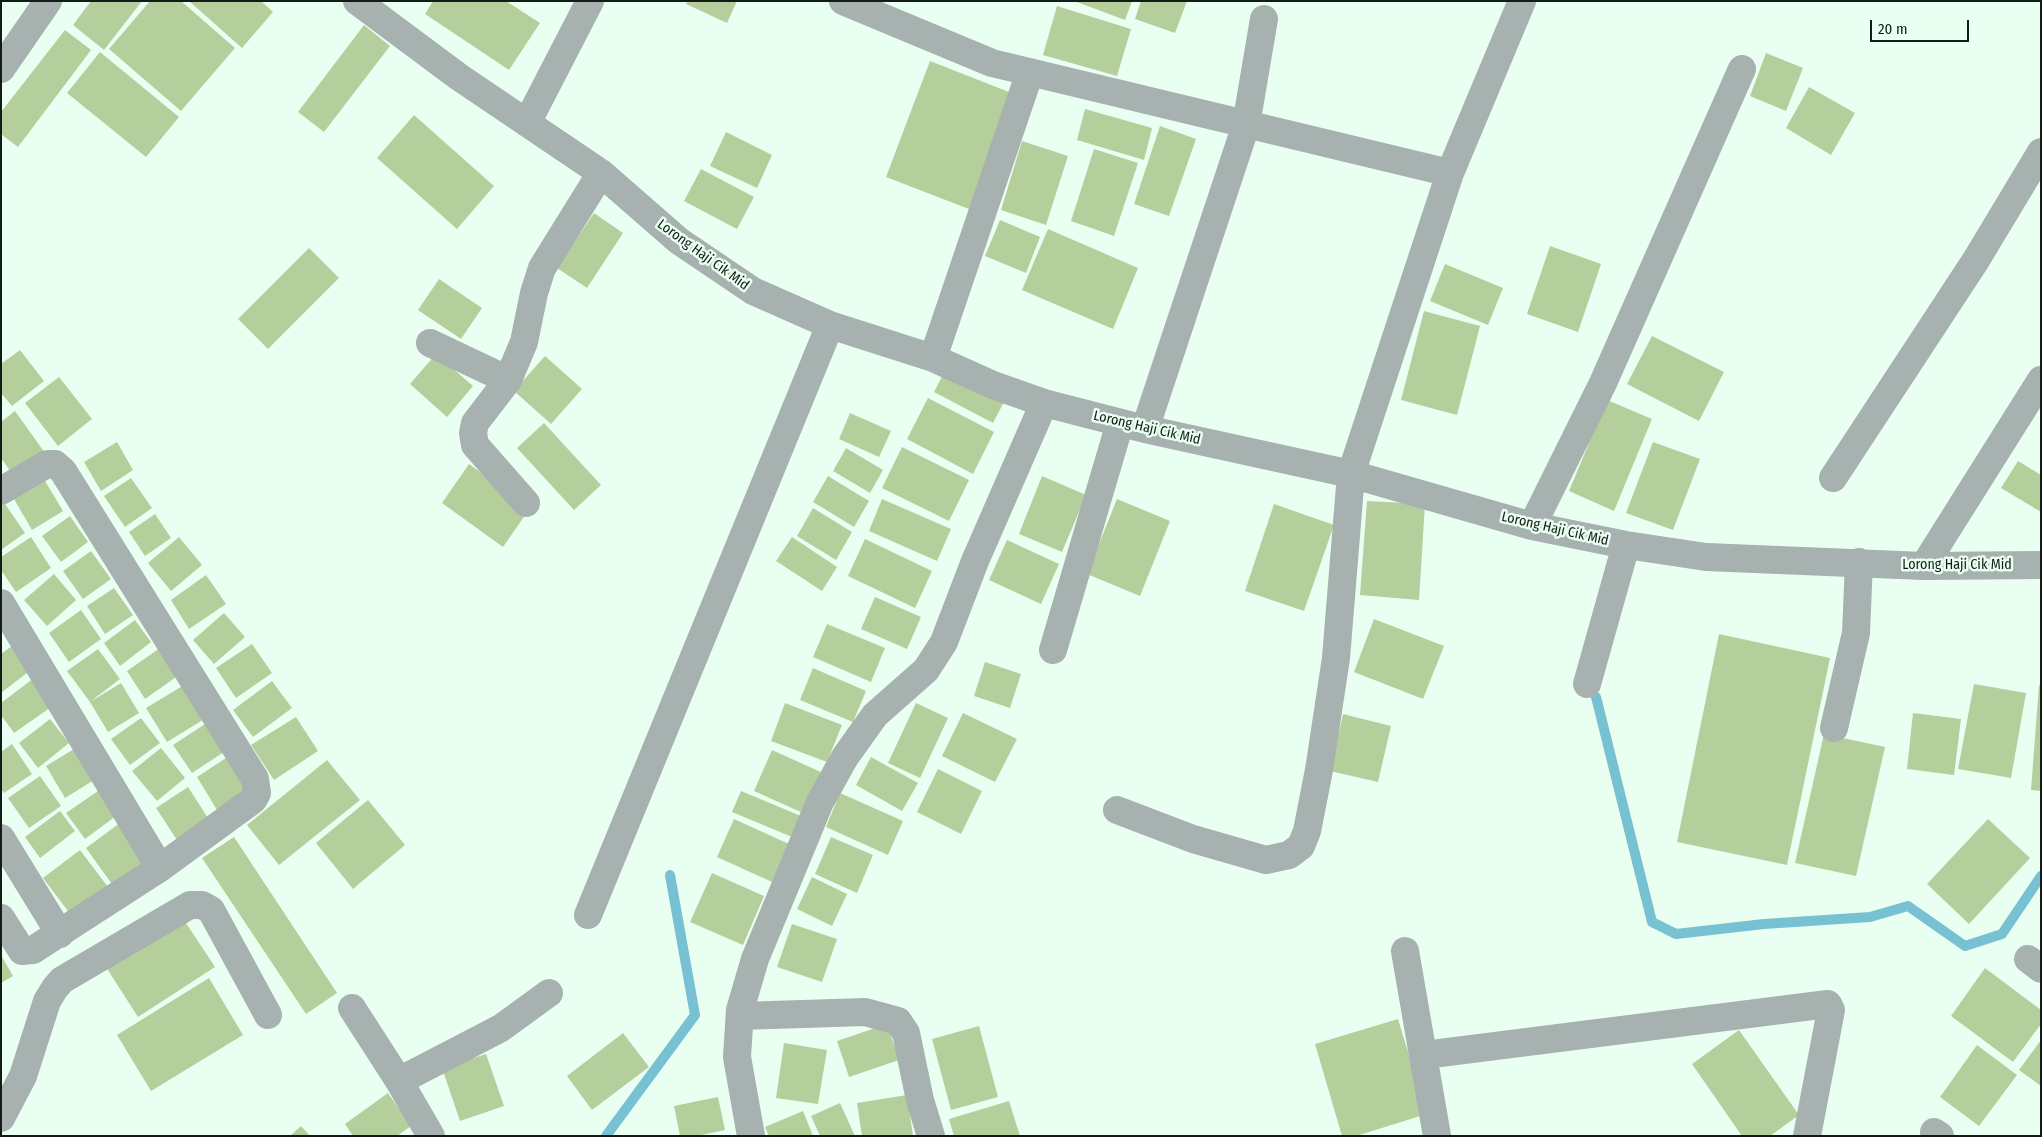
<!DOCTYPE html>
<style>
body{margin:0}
#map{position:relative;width:2042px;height:1137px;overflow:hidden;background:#e9fff1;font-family:"Fira Sans Condensed",sans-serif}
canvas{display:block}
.frame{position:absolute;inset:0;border:2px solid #131b16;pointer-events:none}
.scale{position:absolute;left:1870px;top:20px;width:99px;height:22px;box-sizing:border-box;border:2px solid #131b16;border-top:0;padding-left:6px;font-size:15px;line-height:18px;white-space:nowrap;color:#131b16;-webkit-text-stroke:4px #e9fff1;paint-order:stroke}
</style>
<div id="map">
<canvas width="2042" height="1137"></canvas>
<div class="frame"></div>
<div class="scale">20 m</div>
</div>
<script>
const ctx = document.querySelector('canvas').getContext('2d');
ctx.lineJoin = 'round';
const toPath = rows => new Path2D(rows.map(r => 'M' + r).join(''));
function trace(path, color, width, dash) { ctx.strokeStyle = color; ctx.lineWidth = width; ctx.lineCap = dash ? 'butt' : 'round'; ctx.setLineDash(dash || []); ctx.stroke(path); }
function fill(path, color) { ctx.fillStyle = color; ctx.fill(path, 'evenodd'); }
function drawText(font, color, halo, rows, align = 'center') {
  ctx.font = font + ' "Fira Sans Condensed",sans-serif'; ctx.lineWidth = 5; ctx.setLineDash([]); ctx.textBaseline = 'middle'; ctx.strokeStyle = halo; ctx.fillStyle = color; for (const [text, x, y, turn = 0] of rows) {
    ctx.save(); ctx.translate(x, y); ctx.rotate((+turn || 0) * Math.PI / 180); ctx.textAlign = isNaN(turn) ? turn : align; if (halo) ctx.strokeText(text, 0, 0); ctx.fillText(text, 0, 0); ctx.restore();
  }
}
const stream = toPath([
 [1596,697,1652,922,1676,934,1764,924,1870,917,1908,906,1965,946,2002,934,2041,876],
 [606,1136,695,1015,670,875]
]);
const building = toPath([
 [91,1,142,1,104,50,73,25],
 [150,1,181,1,235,48,181,111,109,49],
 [189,1,261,1,273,12,242,48],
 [433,1,506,1,540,23,509,70,425,14],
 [688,1,737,1,727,23,686,4],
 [1074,1,1132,1,1125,20],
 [1141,1,1187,1,1175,33,1135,19],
 [1057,6,1131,29,1117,76,1043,55],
 [364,25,390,46,324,132,298,112],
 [65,30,91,50,18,147,1,134,1,112],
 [100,52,179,117,146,157,67,93],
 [1766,53,1803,68,1786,111,1750,96],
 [930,61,1014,94,969,209,886,177],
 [1809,87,1855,113,1831,155,1786,128],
 [1085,109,1152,128,1144,160,1077,140],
 [414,115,494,186,457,229,377,158],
 [1160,126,1196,139,1169,216,1134,204],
 [726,132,772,155,757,188,710,166],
 [1022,141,1068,156,1046,225,1001,210],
 [1094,149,1138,163,1114,236,1071,221],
 [701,169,754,197,737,229,684,201],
 [594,213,623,233,587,288,557,268],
 [1000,220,1040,237,1026,273,985,256],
 [1048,229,1138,268,1113,329,1022,290],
 [1550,246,1601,264,1578,332,1527,314],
 [309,248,339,278,268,349,238,319],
 [1445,264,1503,288,1488,325,1430,301],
 [439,279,482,308,461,339,418,310],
 [1424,311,1480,326,1457,415,1401,400],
 [1652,336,1724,372,1699,421,1627,384],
 [20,350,44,381,12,406,1,393,1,364],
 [436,354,473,386,447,417,410,384],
 [545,356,582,389,551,424,514,391],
 [946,369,1005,400,993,423,934,392],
 [59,377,92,419,58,446,25,403],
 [928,398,994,432,973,474,907,439],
 [1607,400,1652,419,1614,511,1569,491],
 [15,411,45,453,13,475,1,458,1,422],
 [850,413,891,431,879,457,839,439],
 [544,423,601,485,574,510,517,448],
 [117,442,133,470,101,491,84,462],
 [1653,442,1700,459,1673,530,1626,513],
 [902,447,969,480,949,521,882,488],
 [846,448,883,470,870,493,833,471],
 [2018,461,2041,475,2041,512,2001,488],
 [469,464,530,508,503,547,442,503],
 [828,476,869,501,854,527,813,502],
 [1042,476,1086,495,1062,552,1019,534],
 [131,478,152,508,125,527,104,496],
 [45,481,63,511,32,530,14,499],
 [882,499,951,529,937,561,869,531],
 [1117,499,1170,521,1140,596,1087,574],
 [1367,501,1425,504,1419,600,1360,595],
 [5,504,25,533,1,550,1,506],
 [1274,504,1334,525,1304,611,1245,591],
 [813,508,852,532,836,560,797,536],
 [155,514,171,538,145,556,129,532],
 [70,516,88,542,61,562,42,536],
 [31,537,51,568,16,592,1,570,1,557],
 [179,537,202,565,171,591,148,563],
 [792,537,837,567,822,591,776,561],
 [865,539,932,571,915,608,848,576],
 [1007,540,1059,564,1041,604,989,580],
 [91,551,111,579,83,599,63,571],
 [54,574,76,600,47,626,24,600],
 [206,575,226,604,189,629,171,600],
 [114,588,133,615,105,634,87,606],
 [875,597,921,617,907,649,861,629],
 [81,610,101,639,69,662,49,633],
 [224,613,245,637,214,664,193,640],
 [1374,619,1444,646,1423,699,1354,672],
 [135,620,151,642,120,666,104,643],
 [827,624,885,648,871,682,813,657],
 [1719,634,1830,658,1787,865,1677,842],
 [252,644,272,673,236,698,216,668],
 [13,645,32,669,1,693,1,654],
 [160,648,179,675,145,699,127,671],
 [98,649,120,679,90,702,67,671],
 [985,662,1021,674,1010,708,974,696],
 [813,668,866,691,853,722,800,700],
 [34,678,54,705,14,733,1,715,1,703],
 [272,681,292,708,253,737,233,710],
 [121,683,139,713,108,732,90,702],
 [1974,684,2026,693,2011,778,1958,769],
 [184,685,206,718,167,742,146,708],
 [2039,685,2041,685,2041,791,2031,790],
 [785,703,842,725,827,762,771,741],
 [916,703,948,718,920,778,888,763],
 [963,713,1017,739,995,782,942,756],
 [1913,713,1961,719,1954,775,1907,769],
 [1343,714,1391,726,1378,782,1330,771],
 [296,717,318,751,274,780,251,745],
 [141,718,160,743,130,765,111,739],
 [50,719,69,743,38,768,19,743],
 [208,722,227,750,192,773,173,745],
 [1824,734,1885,747,1856,876,1795,863],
 [12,744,32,774,4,793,1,789,1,752],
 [79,746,99,777,65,798,46,766],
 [161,748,185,778,157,801,132,771],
 [772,750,823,773,805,814,754,791],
 [871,757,918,783,902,811,856,785],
 [226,758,247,791,217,810,197,777],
 [327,760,360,800,279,865,247,825],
 [938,769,982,791,961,834,917,812],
 [40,776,61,806,29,828,8,798],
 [188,787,208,818,177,840,156,808],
 [98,791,116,816,85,839,66,813],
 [741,791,801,816,792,837,732,812],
 [840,793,903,821,888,855,826,827],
 [368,800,405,845,353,889,316,843],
 [60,811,75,831,40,858,25,837],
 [734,819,789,844,772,882,717,857],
 [1988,819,2030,858,1969,924,1927,884],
 [124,820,152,860,114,887,86,848],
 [234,837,337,993,306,1014,202,858],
 [831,837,873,855,857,893,815,874],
 [80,850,108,887,71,915,43,878],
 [712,873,764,896,743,945,690,922],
 [812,877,847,894,832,926,797,909],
 [180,914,215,967,138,1017,104,964],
 [792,924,837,939,822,982,777,967],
 [1,955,13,976,1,983],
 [1985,968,2041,1010,2041,1024,2013,1062,1951,1016],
 [209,978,243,1035,151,1091,117,1035],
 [1398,1019,1427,1114,1356,1136,1342,1136,1315,1044],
 [887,1024,899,1060,849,1077,837,1041],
 [979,1026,998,1097,951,1110,932,1039],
 [1739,1030,1799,1115,1770,1136,1742,1136,1692,1064],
 [623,1033,649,1067,592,1110,567,1076],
 [2041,1040,2041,1086,2019,1070],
 [784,1043,827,1050,818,1104,776,1098],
 [1977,1045,2017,1075,1979,1126,1940,1097],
 [486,1054,504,1106,460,1121,442,1068],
 [388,1093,411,1126,397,1136,353,1136,345,1124],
 [907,1095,913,1136,862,1136,857,1103],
 [718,1097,725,1130,697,1136,680,1136,674,1106],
 [1009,1101,1020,1136,954,1136,949,1119],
 [840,1103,855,1136,820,1136,811,1116],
 [803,1111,813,1136,769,1136,765,1127],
 [301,1126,310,1136,290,1136]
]);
const minor = toPath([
 [357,1,459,77,601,173,679,241,753,291,830,325,933,358,993,385,1044,403,1145,429,1351,474,1532,526,1626,545,1706,557,1924,566,2041,565],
 [843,1,992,63,1450,173],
 [1,69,48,1],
 [527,123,590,1],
 [430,343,508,380],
 [933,358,1030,72],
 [1145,429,1246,125,1264,19],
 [1833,478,1976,260,2041,152],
 [1,491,47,464,55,464,63,471,255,779,257,793,253,800,160,868,33,950,22,951,1,918],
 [526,503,475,445,473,433,475,423,508,380,524,342,534,293,542,268,601,173],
 [1532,526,1603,383,1742,69],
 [1924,566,2041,380],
 [1,603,160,868],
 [1053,650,1120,423],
 [1587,684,1626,545],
 [1834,728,1856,633,1859,562],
 [1117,810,1193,839,1266,860,1289,855,1301,846,1307,831,1319,770,1336,658,1351,474,1450,173,1522,1],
 [1,838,60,934],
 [588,915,830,325],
 [1405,951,1437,1136],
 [2028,959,2041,969],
 [352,1008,399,1081,431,1136],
 [740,1016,865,1012,898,1021,906,1033,920,1100,931,1136],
 [1424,1055,1828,1004,1831,1010,1807,1136],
 [399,1081,501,1028,549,993],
 [1,1118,23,1076,47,1001,55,988,62,980,190,905,202,905,211,910,268,1015],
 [1934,1132,1940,1136],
 [751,1136,737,1057,740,1010,755,959,820,802,845,757,875,715,926,670,944,642,975,561,1044,403]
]);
const streetNames = [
 ["Lorong Haji Cik Mid",703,255,36],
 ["Lorong Haji Cik Mid",1147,428,13],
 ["Lorong Haji Cik Mid",1555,529,13],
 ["Lorong Haji Cik Mid",1957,565]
];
trace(stream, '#78c1d3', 10);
fill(building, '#b4cf9b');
trace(minor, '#a6b1b0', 28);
drawText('14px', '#131b16', '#e9fff1', streetNames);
</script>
